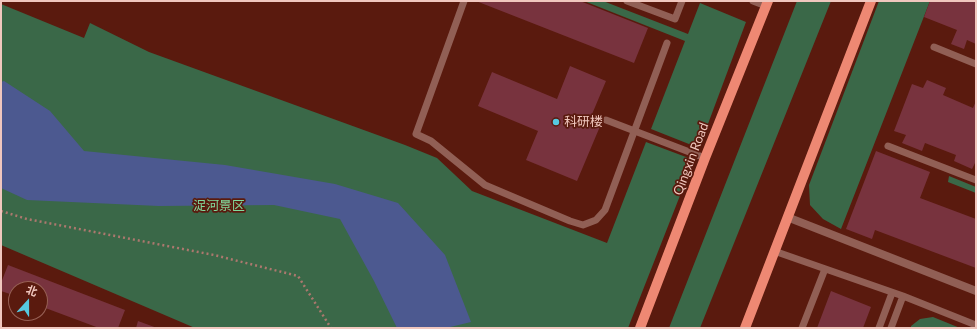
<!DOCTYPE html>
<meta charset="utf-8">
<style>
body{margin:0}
#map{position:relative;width:977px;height:329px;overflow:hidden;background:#5a1a0e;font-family:Lato,"Noto Sans SC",sans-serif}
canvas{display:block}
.frame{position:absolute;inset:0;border:2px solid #f0c7be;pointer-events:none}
.north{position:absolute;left:8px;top:281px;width:40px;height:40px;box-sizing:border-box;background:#5a1a0e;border:1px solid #965f54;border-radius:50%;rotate:21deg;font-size:11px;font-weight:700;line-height:16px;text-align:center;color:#f0c7be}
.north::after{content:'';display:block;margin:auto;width:14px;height:18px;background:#56c9e0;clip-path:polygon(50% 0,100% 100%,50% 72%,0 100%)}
</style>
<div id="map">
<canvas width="977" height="329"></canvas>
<div class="frame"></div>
<div class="north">北</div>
</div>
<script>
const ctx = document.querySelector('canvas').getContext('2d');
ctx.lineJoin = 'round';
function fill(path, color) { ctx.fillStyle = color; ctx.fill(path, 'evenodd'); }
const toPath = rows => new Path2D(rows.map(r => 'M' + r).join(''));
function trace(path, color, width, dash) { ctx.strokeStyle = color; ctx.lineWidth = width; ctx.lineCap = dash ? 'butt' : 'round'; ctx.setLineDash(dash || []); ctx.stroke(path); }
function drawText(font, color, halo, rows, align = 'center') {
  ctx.font = font + ' Lato,"Noto Sans SC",sans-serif'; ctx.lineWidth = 3.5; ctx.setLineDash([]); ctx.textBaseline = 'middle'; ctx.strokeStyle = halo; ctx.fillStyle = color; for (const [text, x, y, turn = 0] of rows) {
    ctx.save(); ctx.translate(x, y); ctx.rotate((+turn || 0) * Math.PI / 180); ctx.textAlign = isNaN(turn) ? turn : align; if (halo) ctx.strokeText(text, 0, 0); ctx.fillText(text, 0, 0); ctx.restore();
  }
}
const green = toPath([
 [584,1,603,1,688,34,700,3,746,22,699,148,651,129,685,41],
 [797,1,831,1,700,328,669,328],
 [879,1,930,1,841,229,823,219,810,205,809,185],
 [1,4,84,38,90,23,149,52,405,145,437,158,472,191,607,243,646,142,694,160,628,328,195,328,1,245],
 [949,176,976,187,976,193,948,182],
 [933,317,960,328,911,328,911,326,920,319]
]);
const water = toPath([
 [4,81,50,111,84,151,225,165,335,184,398,203,445,255,471,322,446,328,397,328,374,281,340,219,274,205,159,206,27,200,1,188,1,82]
]);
const building = toPath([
 [476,1,580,1,648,28,634,63],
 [930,1,976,1,976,44,967,40,964,49,951,44,957,30,924,17],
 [570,66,606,81,590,119,601,124,577,181,526,160,538,131,478,106,492,72,557,99],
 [927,80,946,88,943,95,973,108,976,101,976,163,975,163,972,169,954,161,956,155,925,143,922,151,902,143,906,135,894,131,912,84,923,88],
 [876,151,930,172,920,198,976,219,976,268,875,230,872,239,846,229],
 [8,265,125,310,118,328,99,328,40,306,40,289,16,289,16,296,1,291,1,283],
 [831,291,871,307,863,328,817,328],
 [138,321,157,328,136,328]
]);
const path = toPath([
 [1,211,27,219,214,255,298,276,331,328]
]);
const service = toPath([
 [464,1,416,134,431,141,485,185,570,221,583,225,596,220,605,210,667,43],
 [627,1,675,19,682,1],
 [753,1,766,6],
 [934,47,976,64],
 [606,120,705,158],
 [888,146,976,180],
 [774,251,903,296,976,325],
 [802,328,825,269],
 [879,328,892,293],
 [891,328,903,296]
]);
const minor = toPath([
 [787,217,976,291]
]);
const primary = toPath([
 [640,328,705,158,768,1],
 [745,328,871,1]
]);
const markers = [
 [556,122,4,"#56c9e0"]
];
const poiNames = [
 ["科研楼",564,122]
];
const streetNames = [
 ["Qingxin Road",691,159,-69]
];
const parkNames = [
 ["浞河景区",219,206]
];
fill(green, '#3a6848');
fill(water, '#4c5990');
fill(building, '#78333e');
trace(path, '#ac786e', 2.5, [2, 3]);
trace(service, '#915f55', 7);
trace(minor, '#915f55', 8);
trace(primary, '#ee8873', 10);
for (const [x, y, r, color] of markers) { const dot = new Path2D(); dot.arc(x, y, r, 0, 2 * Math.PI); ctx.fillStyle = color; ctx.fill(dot); trace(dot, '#5a1a0e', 1.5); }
drawText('13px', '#f0c7be', '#5a1a0e', poiNames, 'left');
drawText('13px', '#f0c7be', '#5a1a0e', streetNames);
drawText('13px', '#82da9d', '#5a1a0e', parkNames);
</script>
